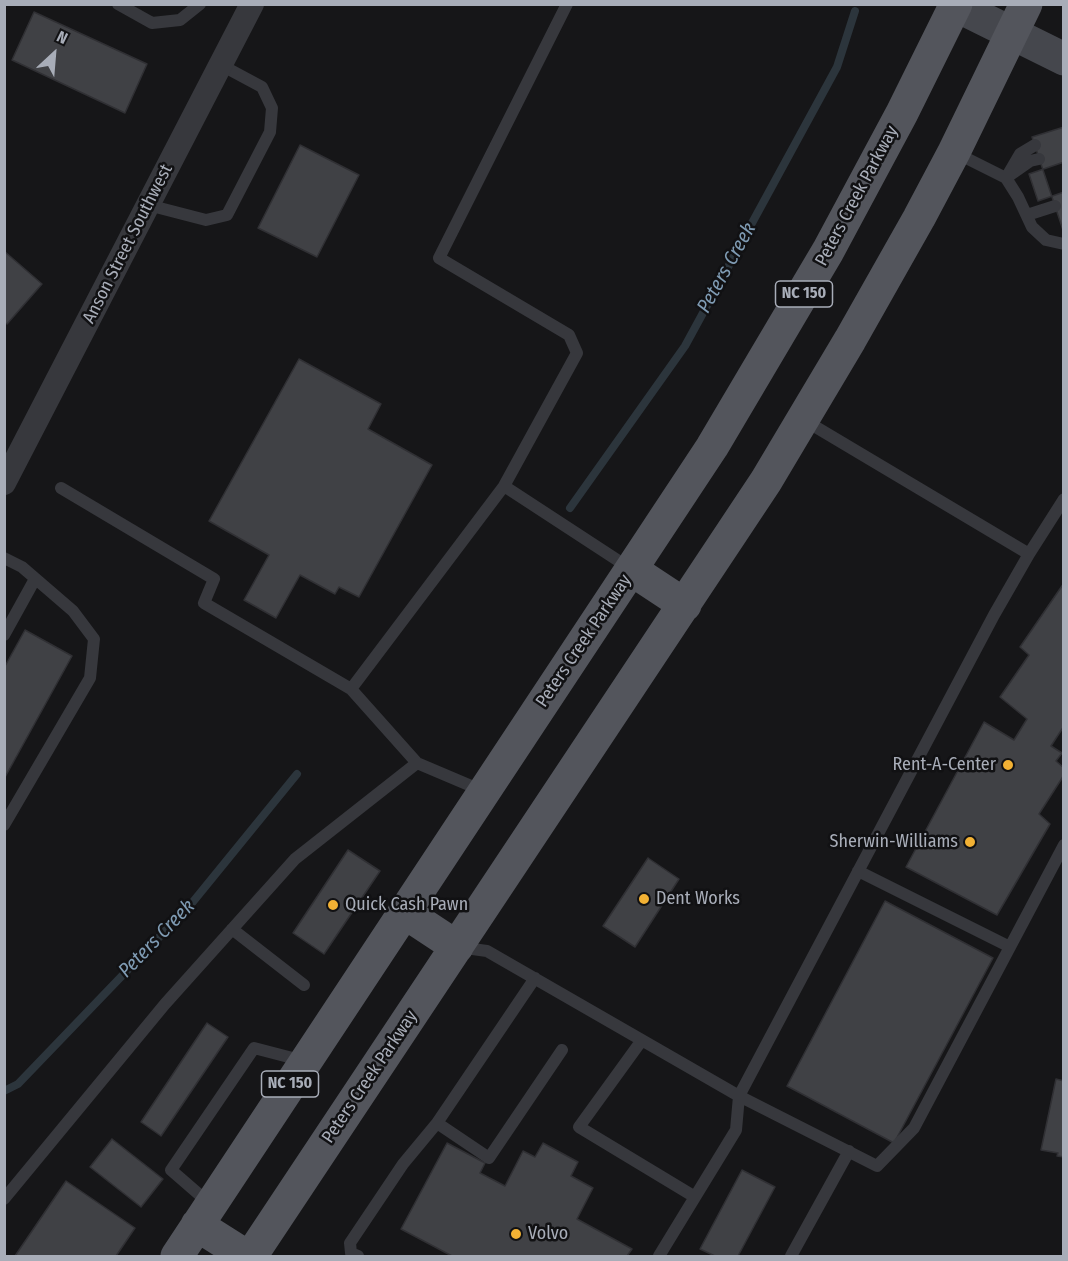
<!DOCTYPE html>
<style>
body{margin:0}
#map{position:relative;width:1068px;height:1261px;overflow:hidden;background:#161618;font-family:"Fira Sans Condensed",sans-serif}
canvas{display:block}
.frame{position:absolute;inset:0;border:6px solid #a8adb8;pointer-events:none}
.north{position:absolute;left:24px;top:24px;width:60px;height:60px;-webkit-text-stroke:4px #111113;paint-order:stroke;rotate:26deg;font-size:16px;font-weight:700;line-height:24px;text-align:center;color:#a8adb8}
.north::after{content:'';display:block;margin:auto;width:21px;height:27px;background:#a8adb8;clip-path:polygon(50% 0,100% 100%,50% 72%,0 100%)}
</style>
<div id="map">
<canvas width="1068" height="1261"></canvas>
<div class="frame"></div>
<div class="north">N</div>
</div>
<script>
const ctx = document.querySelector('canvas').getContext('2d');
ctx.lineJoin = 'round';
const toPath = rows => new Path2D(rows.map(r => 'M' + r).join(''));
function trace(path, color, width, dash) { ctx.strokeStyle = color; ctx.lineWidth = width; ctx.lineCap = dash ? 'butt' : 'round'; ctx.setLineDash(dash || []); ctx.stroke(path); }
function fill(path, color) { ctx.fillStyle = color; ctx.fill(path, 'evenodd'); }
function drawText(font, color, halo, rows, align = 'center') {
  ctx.font = font + ' "Fira Sans Condensed",sans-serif'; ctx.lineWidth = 5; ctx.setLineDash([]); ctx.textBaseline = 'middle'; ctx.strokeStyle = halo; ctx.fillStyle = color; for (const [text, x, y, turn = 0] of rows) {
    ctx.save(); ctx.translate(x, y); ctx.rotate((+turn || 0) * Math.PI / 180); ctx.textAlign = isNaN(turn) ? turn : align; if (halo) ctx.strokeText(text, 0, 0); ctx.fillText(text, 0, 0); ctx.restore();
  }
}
const stream = toPath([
 [570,508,685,346,837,67,855,11],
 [4,1091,18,1084,192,903,297,774]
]);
const building = toPath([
 [34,12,147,64,125,113,12,60,34,12],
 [1064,127,1064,229,1063,230,1032,137,1064,127],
 [300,145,359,175,317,257,258,228,300,145],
 [1064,162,1064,192,1038,201,1029,174,1064,162],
 [4,251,42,284,7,324,4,322,4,251],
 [299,359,381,404,368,429,432,465,359,597,339,587,335,594,300,575,276,618,244,600,269,555,209,521,299,359],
 [1064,583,1064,726,1051,746,1062,753,1056,761,1064,768,1064,775,1039,814,1050,824,997,915,906,867,984,722,1014,740,1027,719,1000,697,1029,655,1020,647,1064,583],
 [25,630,72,656,4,779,4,668,25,630],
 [348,850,380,871,324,954,293,933,348,850],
 [648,858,679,879,635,947,603,926,648,858],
 [885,901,993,958,894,1143,787,1086,885,901],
 [207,1023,228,1037,161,1136,141,1122,207,1023],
 [1056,1079,1064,1081,1064,1157,1057,1156,1058,1153,1041,1150,1056,1079],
 [112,1139,163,1179,141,1207,90,1167,112,1139],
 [447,1143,485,1163,480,1173,505,1186,523,1151,535,1157,543,1143,578,1162,571,1176,593,1188,577,1219,632,1249,627,1256,452,1256,401,1229,447,1143],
 [742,1170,775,1187,738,1256,715,1256,700,1249,742,1170],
 [66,1181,135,1228,116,1256,15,1256,66,1181]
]);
const lane = toPath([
 [118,4,152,23,180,20,200,4],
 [956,153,1006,178,1018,197,1032,227,1046,240,1064,244],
 [1010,175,1030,161,1039,159],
 [1006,178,1020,154,1035,145],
 [148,205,206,220,227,215,270,132,272,108,262,87,221,65],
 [1027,215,1055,206],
 [504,486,631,569],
 [61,488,214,579,204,603,351,689,417,763],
 [1029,554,1064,499],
 [4,558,22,567,73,611,94,639,90,678,4,825],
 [4,635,35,579],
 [351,689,504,486,577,353,569,335,439,258,567,4],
 [858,871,1010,947],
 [232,929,304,985],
 [458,947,487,951,739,1096,994,615,1029,554,804,420],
 [535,978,437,1123,489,1158,562,1050],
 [642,1040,579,1127,695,1197,736,1130,739,1096,877,1166,914,1128,1064,845],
 [4,1199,165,1004,295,859,417,763,483,791],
 [209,1203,171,1170,254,1048,304,1061],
 [358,1256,351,1253,350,1243,403,1164,437,1123],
 [659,1256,695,1197],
 [791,1256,849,1151]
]);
const street = toPath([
 [4,483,252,4]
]);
const secondary = toPath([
 [953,4,1064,59]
]);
const primary = toPath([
 [632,570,685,605],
 [404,912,457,947],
 [197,1225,246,1256],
 [177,1256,712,447,828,251,902,113,956,4],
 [251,1256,766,481,850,340,919,218,954,152,1026,4]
]);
const markers = [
 [1008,765,6,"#f2b134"],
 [970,842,6,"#f2b134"],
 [644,899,6,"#f2b134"],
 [333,905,6,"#f2b134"],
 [516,1234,6,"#f2b134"]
];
const shields = [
 [804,294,57],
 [290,1084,57]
];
const shieldNames = [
 ["NC 150",804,294],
 ["NC 150",290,1084]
];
const streetNames = [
 ["Peters Creek Parkway",857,196,-62],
 ["Anson Street Southwest",128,244,-63],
 ["Peters Creek Parkway",584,641,-56],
 ["Peters Creek Parkway",370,1077,-56]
];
const poiNames = [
 ["Rent-A-Center",996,765,"right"],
 ["Sherwin-Williams",958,842,"right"],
 ["Dent Works",656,899],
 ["Quick Cash Pawn",345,905],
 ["Volvo",528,1234]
];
const waterNames = [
 ["Peters Creek",727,268,-61],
 ["Peters Creek",157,939,-46]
];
trace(stream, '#2c353c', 8);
fill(building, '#404145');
trace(building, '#303034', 1.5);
trace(lane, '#37383d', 12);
trace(street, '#37383d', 24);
trace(secondary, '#45474d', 33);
trace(primary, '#53555c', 33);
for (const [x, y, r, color] of markers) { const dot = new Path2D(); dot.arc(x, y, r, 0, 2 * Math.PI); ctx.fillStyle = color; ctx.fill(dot); trace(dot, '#111113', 2); }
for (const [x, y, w] of shields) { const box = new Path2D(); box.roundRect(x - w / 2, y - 13, w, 26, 4.5); ctx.fillStyle = '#111113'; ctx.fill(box); trace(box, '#a8adb8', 1.5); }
drawText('bold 16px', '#a8adb8', null, shieldNames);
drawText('18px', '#a8adb8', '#111113', streetNames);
drawText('18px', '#a8adb8', '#111113', poiNames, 'left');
drawText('italic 20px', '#7f9bb3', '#111113', waterNames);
</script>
